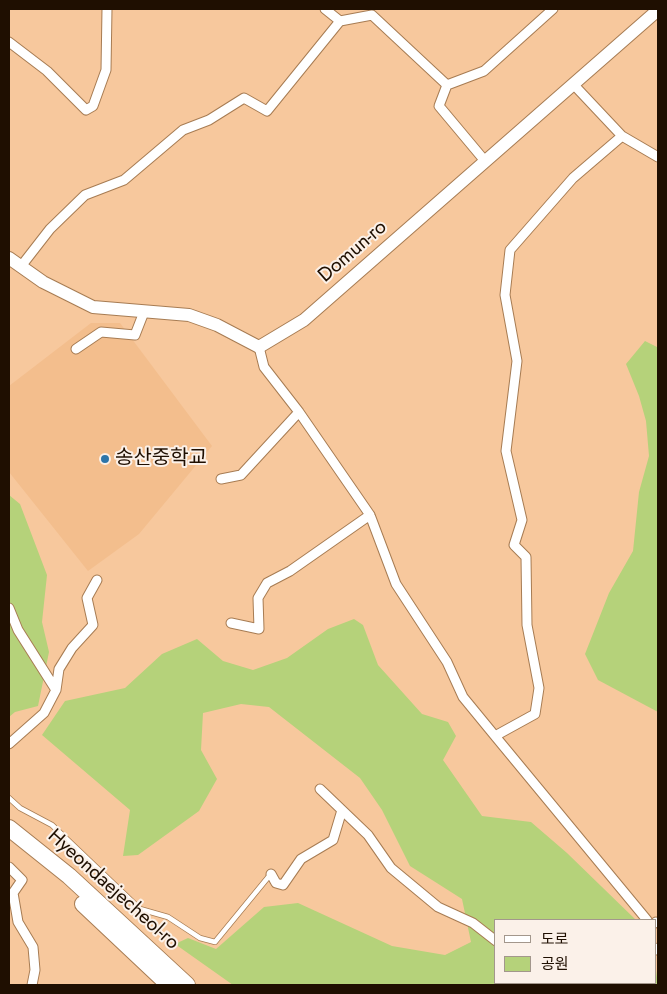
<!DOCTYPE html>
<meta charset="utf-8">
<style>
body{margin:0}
#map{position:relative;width:667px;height:994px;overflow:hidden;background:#f7c89d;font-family:Jost,"Noto Sans KR",sans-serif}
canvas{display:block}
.frame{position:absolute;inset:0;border:10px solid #1f0f01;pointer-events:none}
.legend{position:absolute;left:494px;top:919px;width:162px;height:65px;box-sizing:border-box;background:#fbf1e9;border:1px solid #a3978c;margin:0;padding:6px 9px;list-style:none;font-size:15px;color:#1f0f01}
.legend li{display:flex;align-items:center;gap:10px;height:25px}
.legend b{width:25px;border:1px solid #a3978c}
</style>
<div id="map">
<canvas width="667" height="994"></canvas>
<div class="frame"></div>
<ul class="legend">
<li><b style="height:6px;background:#fff"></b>도로</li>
<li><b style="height:14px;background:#b5d27a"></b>공원</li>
</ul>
</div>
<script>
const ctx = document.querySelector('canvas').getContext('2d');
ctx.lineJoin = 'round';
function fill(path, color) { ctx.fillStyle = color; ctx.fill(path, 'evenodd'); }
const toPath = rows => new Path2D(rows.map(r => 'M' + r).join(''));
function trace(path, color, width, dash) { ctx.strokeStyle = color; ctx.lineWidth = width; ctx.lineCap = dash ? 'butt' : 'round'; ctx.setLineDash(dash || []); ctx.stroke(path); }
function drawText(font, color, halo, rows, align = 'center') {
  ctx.font = font + ' Jost,"Noto Sans KR",sans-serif'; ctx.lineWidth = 4; ctx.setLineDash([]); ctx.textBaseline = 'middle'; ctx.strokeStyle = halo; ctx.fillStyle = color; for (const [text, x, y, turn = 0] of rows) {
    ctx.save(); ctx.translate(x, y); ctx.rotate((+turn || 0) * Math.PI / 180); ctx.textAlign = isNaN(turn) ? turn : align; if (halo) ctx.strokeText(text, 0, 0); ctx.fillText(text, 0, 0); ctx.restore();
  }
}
const built = toPath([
 [91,323,120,323,212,446,139,534,88,571,9,472,9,386]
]);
const green = toPath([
 [645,341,657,347,658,355,658,712,598,680,585,654,609,593,633,551,639,492,649,456,646,421,639,396,626,364],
 [9,495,20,504,47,575,42,622,49,652,38,706,15,712,9,717],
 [354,619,363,625,378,665,422,714,448,722,456,736,443,760,482,816,531,822,567,853,636,920,496,920,496,983,656,983,656,970,658,985,233,985,175,944,188,938,216,949,264,907,298,903,392,946,445,955,471,942,462,899,410,866,382,810,360,778,269,707,241,704,203,713,201,750,217,779,199,811,138,855,123,856,130,810,42,735,65,701,125,688,162,654,197,639,223,661,253,670,287,658,328,629]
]);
const lane = toPath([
 [9,798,20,808,52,825,140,909,168,917,200,938,215,942,270,875]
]);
const street = toPath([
 [325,9,340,21,372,15,447,85,439,106,485,161],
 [9,42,47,71,86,110,93,106,106,70,107,9],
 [447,85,484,71,553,9],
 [574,85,622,136,658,157],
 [22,265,50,229,85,195,124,180,183,130,209,120,244,98,267,111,340,21],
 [259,347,264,367,299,412],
 [76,349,101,332,135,335,144,312],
 [221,479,241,475,299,412,370,515],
 [9,608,18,630,56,690],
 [231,623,259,629,258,598,267,583,290,571,370,515,396,584,447,662,463,697,495,736,535,714,539,688,527,625,526,557,514,545,522,520,506,451,517,361,505,295,510,250,573,178,622,136],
 [495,736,647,920],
 [9,744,44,713,56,690,59,669,72,648,93,625,87,598,97,580],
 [320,789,368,835,391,868,438,907,473,923,496,941],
 [9,867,22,880,13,893,18,922,33,947,35,970,32,985],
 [271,874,276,883,283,885,301,859,333,840,342,810],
 [656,922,658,923],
 [656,950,658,948]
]);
const secondary = toPath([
 [9,258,43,282,93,307,189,315,217,325,259,347,304,320,658,10]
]);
const highway = toPath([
 [9,828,69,876,187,985],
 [83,904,169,985]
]);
const markers = [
 [105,459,5,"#2d75a9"]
];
const streetNames = [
 ["Domun-ro",353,252,-41],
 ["Hyeondaejecheol-ro",113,890,42]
];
const poiNames = [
 ["송산중학교",115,459]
];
fill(built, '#f3be8d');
fill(green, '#b5d27a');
trace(lane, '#a77c53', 6);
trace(street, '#a77c53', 11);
trace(secondary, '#a77c53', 14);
trace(highway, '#a77c53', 18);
trace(lane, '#fff', 4.5);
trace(street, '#fff', 9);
trace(secondary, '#fff', 12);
trace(highway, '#fff', 16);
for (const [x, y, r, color] of markers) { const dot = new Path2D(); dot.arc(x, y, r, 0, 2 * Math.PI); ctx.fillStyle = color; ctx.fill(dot); trace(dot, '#fbf1e9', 2); }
drawText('20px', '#1f0f01', '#fbf1e9', streetNames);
drawText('20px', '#1f0f01', '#fbf1e9', poiNames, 'left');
</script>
